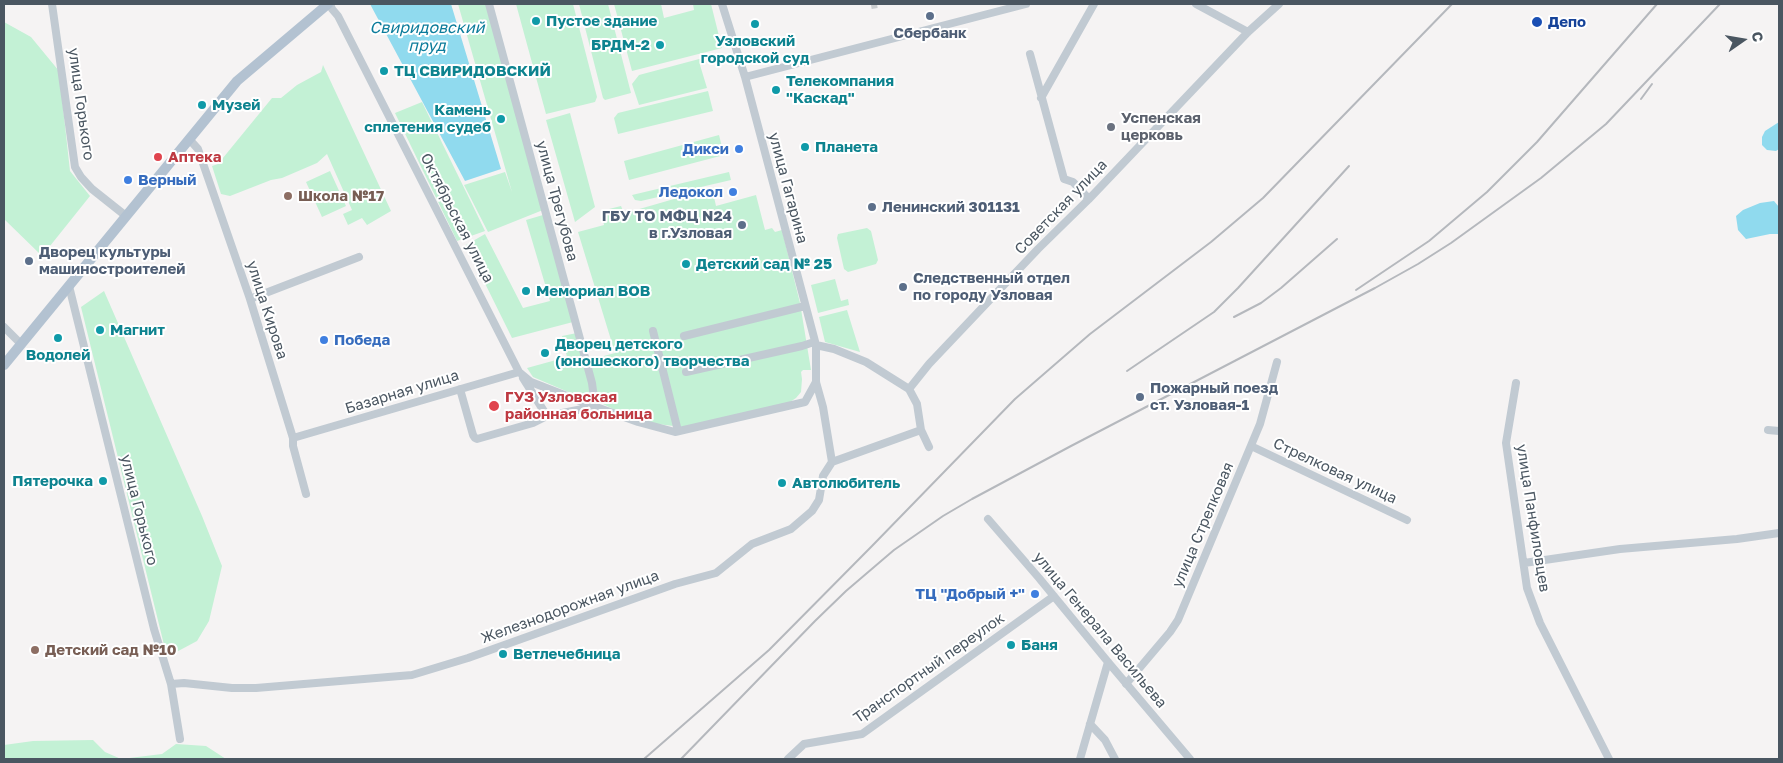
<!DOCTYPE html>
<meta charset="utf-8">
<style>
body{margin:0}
#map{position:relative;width:1783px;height:763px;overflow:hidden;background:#f5f3f3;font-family:"Golos Text",sans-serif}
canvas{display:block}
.frame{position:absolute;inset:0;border:5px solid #4a5661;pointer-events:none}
.north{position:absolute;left:1718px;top:15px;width:50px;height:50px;-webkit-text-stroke:4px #fff;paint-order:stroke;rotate:77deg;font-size:14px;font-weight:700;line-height:20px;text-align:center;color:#4a5661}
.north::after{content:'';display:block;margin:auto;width:18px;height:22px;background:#4a5661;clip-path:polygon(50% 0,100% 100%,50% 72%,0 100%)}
</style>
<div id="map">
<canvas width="1783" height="763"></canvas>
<div class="frame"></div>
<div class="north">С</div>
</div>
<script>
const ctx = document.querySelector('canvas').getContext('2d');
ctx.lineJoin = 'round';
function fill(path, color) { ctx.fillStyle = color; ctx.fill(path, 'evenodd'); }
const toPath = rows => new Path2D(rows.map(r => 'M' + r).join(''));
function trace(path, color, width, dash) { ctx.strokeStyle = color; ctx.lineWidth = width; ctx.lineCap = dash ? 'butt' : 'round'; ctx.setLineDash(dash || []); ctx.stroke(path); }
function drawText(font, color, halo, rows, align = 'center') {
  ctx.font = font + ' "Golos Text",sans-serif'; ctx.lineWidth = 4; ctx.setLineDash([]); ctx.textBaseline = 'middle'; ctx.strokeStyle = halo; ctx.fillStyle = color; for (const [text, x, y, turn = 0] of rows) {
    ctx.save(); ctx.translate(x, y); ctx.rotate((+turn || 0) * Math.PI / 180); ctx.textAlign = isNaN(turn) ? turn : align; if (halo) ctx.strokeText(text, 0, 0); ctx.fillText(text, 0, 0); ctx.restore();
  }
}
const green = toPath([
 [458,4,487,4,543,210,488,232,464,185,505,172,512,192],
 [516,4,573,4,597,97,595,102,546,114],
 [579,4,608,4,631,93,605,100,603,98],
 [614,4,661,4,664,18,694,10,693,4,711,4,722,48,632,71],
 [4,22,31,37,59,71,70,171,90,196,42,256,4,219],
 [703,58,700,65,707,88,639,105,632,84,639,75],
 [323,65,391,211,367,225,362,218,348,225,343,214,352,210,327,154,317,163,282,178,271,180,230,196,221,194,212,166,218,164,272,98,281,98,297,85,321,72],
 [708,91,713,111,618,134,614,118,618,113],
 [422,102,472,204,485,231,457,241,395,113],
 [570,113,595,207,575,222,546,120],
 [719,135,724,155,629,180,624,161],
 [330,171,346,206,322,217,306,182],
 [729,172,731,180,641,201,635,200,632,195],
 [712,188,716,206,756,195,765,230,772,228,775,232,782,230,800,303,811,370,803,370,801,372,802,379,801,392,796,398,790,402,682,427,657,424,617,411,599,402,589,360,615,353,578,232,604,225,601,211,621,206,623,211,629,212],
 [543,215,573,322,512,338,466,245,485,234,523,308,550,301,526,220],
 [867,228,871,231,878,260,876,264,848,272,844,269,837,238,838,234],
 [835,279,841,301,848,299,849,305,818,313,811,285],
 [104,291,202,516,222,566,209,621,197,641,167,657,81,307],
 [847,310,860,352,825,342,819,317],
 [577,333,594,403,533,377,527,368,567,357,562,336],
 [93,740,105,752,121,759,162,754,176,744,206,746,226,759,104,759,102,758,4,759,4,745,33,741]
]);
const water = toPath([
 [370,4,451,4,501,169,465,181],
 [1779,122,1779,149,1776,151,1767,150,1762,145,1762,137,1765,131],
 [1774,201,1779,207,1779,234,1770,234,1746,239,1738,230,1736,216,1743,210,1760,203]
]);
const minorTunnel = toPath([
 [871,5,877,4]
]);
const minor = toPath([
 [52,4,75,167,81,177,92,189,126,216],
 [330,4,332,9,338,16,519,372,531,382,585,403,638,422,675,432,805,402,816,382],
 [489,4,592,383,595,406],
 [722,4,745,77,816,345,816,382,823,407,832,462],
 [1196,4,1248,32],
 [1030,54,1064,179,1073,182,1089,199],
 [745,77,1026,4],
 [1041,98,1094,4],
 [189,139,198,149,250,299,293,438,293,446,306,494],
 [69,286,154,629,171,684,180,739],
 [250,299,359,257],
 [4,327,21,344],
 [653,331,678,431],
 [684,336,805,306],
 [816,345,834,349,866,362,909,389,917,404,921,430,929,447],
 [686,372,802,346,814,342],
 [523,378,547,416],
 [1516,383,1506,443,1527,588,1540,623,1609,759],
 [460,389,473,435,475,438,477,439,533,423,547,416,593,407],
 [909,389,929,364,1038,249,1089,199,1248,32,1279,4],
 [1768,430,1779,431],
 [293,438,519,372],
 [1251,446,1407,520],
 [988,519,1039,578,1108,662,1190,759],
 [1524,563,1620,549,1737,539,1779,533],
 [171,684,184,683,232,688,256,688,412,675,468,658,675,584,716,573,752,544,791,529,812,511,819,500,823,476,832,462,921,430],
 [1126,684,1170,632,1178,620,1260,424,1277,362],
 [1090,724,1105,740,1115,759],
 [788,759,804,744,862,734,1054,596],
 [1080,759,1108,662]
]);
const major = toPath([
 [4,365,237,81,328,4]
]);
const rail = toPath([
 [1641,99,1652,84],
 [1356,290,1429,241,1487,192,1537,142,1657,4],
 [1234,317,1261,303,1281,288,1337,239],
 [1127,371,1214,312,1238,288,1349,166],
 [644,759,769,650,872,546,1015,399,1090,334,1211,242,1263,198,1452,4],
 [681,759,815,621,846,591,894,550,943,516,972,499,1071,446,1375,288,1418,264,1451,243,1541,178,1606,124,1720,4]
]);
const markers = [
 [930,16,5,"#5c6f8a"],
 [536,21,5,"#0f9aa8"],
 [1537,22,6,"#1a4fb4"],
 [755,24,5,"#0f9aa8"],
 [660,45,5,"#0f9aa8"],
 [384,71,5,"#0f9aa8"],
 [776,90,5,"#0f9aa8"],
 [202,105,5,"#0f9aa8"],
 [501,119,5,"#0f9aa8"],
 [1111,127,5,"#6b7280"],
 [805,147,5,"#0f9aa8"],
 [739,149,5,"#3f7fe0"],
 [158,157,5,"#e0444e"],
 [128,180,5,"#3f7fe0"],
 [733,192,5,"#3f7fe0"],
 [288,196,5,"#8d6e63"],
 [872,207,5,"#5c6f8a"],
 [742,225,5,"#5c6f8a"],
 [29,261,5,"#5c6f8a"],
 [686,264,5,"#0f9aa8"],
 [903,287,5,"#5c6f8a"],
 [526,291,5,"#0f9aa8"],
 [100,330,5,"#0f9aa8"],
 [58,338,5,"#0f9aa8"],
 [324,340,5,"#3f7fe0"],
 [545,353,5,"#0f9aa8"],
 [1140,397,5,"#5c6f8a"],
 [494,406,6,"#e0444e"],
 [103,481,5,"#0f9aa8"],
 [782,483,5,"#0f9aa8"],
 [1035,594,5,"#3f7fe0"],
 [1011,645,5,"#0f9aa8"],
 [35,650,5,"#8d6e63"],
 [503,654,5,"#0f9aa8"]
];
const cultureNames = [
 ["Пустое здание",546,21],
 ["Узловский",755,41,"center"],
 ["городской суд",755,58,"center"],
 ["БРДМ-2",650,45,"right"],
 ["ТЦ СВИРИДОВСКИЙ",394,71],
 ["Телекомпания",786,81],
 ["\"Каскад\"",786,98],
 ["Музей",212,105],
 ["Камень",491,110,"right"],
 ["сплетения судеб",491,127,"right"],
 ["Планета",815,147],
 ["Детский сад № 25",696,264],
 ["Мемориал ВОВ",536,291],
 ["Магнит",110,330],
 ["Дворец детского",555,344],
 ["(юношеского) творчества",555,361],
 ["Водолей",58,355,"center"],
 ["Пятерочка",93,481,"right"],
 ["Автолюбитель",792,483],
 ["Баня",1021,645],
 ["Ветлечебница",513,654]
];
const transitNames = [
 ["Депо",1548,22]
];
const serviceNames = [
 ["Сбербанк",930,33,"center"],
 ["Ленинский 301131",882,207],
 ["ГБУ ТО МФЦ N24",732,216,"right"],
 ["в г.Узловая",732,233,"right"],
 ["Дворец культуры",39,252],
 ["машиностроителей",39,269],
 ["Следственный отдел",913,278],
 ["по городу Узловая",913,295],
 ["Пожарный поезд",1150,388],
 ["ст. Узловая-1",1150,405]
];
const streetNames = [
 ["улица Горького",81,104,82],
 ["улица Гагарина",788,188,75],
 ["улица Трегубова",557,201,75],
 ["Советская улица",1061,207,-46],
 ["Октябрьская улица",457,218,63],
 ["улица Кирова",267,310,72],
 ["Базарная улица",402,392,-17],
 ["Стрелковая улица",1335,471,25],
 ["улица Горького",139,510,76],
 ["улица Панфиловцев",1533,518,81],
 ["улица Стрелковая",1203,525,-67],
 ["Железнодорожная улица",570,607,-20],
 ["улица Генерала Васильева",1100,630,50],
 ["Транспортный переулок",929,668,-35]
];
const worshipNames = [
 ["Успенская",1121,118],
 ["церковь",1121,135]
];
const shopNames = [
 ["Дикси",729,149],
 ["Верный",138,180,"left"],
 ["Ледокол",723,192],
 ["Победа",334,340,"left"],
 ["ТЦ \"Добрый +\"",1025,594]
];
const healthNames = [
 ["Аптека",168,157],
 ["ГУЗ Узловская",505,397],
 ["районная больница",505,414]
];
const educationNames = [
 ["Школа №17",298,196],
 ["Детский сад №10",45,650]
];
const waterNames = [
 ["Свиридовский",427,28],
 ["пруд",427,46]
];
fill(green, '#c3f1d5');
fill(water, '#90daee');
trace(minorTunnel, '#caccce', 8, [8, 4]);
trace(minor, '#c1cad2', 8);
trace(major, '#b3c2d1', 10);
trace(rail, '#b5b8bd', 2);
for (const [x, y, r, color] of markers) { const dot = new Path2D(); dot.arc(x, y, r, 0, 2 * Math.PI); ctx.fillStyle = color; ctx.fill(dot); trace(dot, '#fff', 2); }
drawText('bold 15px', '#0d838f', '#fff', cultureNames, 'left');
drawText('bold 15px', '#164399', '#fff', transitNames, 'left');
drawText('bold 15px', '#4e5e75', '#fff', serviceNames, 'left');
drawText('15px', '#4a5661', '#fff', streetNames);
drawText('bold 15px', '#5b616d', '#fff', worshipNames, 'left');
drawText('bold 15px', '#366cbe', '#fff', shopNames, 'right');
drawText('bold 15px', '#be3a42', '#fff', healthNames, 'left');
drawText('bold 15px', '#785e54', '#fff', educationNames, 'left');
drawText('italic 16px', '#0c7c9b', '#fff', waterNames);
</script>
